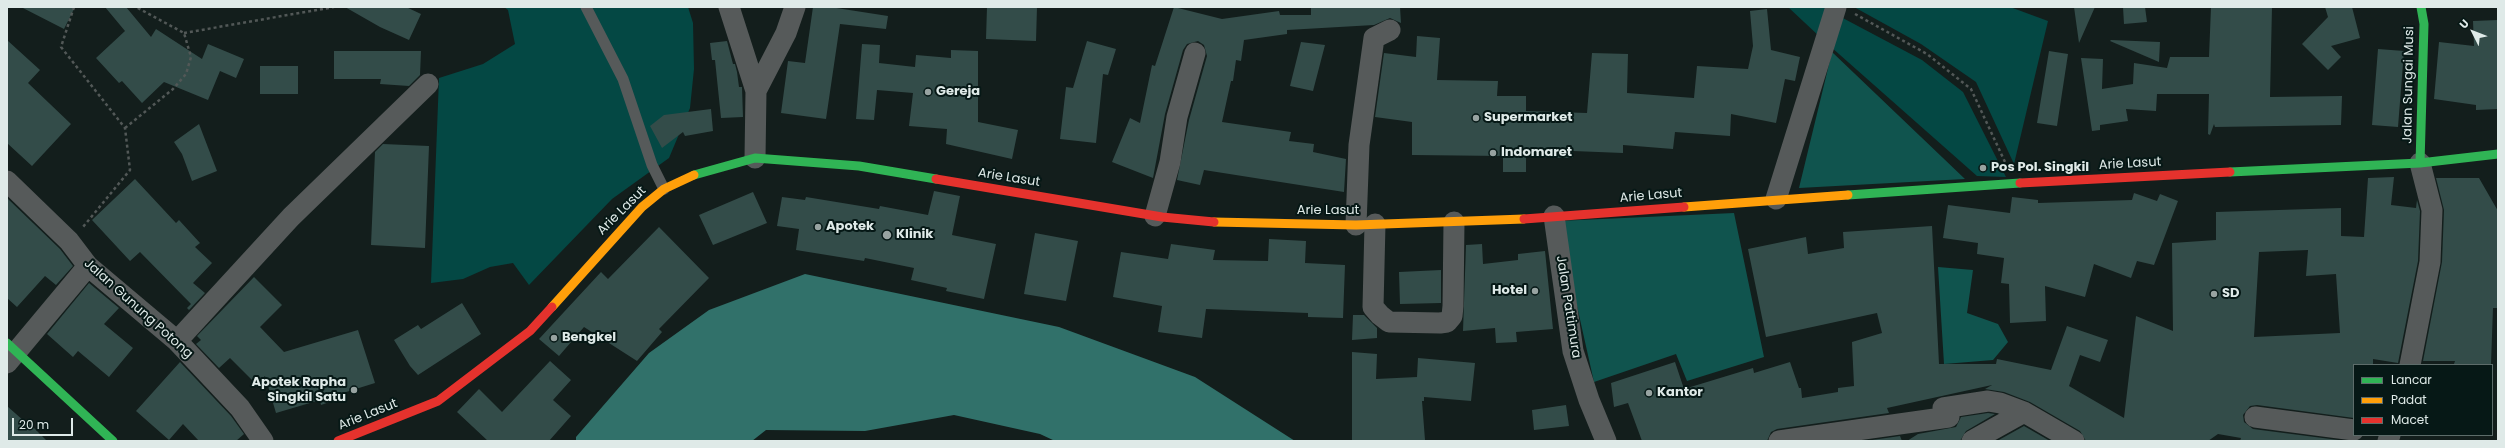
<!DOCTYPE html>
<style>
body{margin:0}
#map{position:relative;width:2505px;height:448px;overflow:hidden;background:#131e1c;font-family:Poppins,sans-serif}
canvas{display:block}
.frame{position:absolute;inset:0;border:8px solid #dfeae8;pointer-events:none}
.legend{position:absolute;left:2353px;top:364px;width:140px;height:72px;box-sizing:border-box;background:#061816;border:1px solid #5d6c6a;margin:0;padding:5px 7px;list-style:none;font-size:12px;color:#dfeae8}
.legend li{display:flex;align-items:center;gap:8px;height:20px}
.legend b{width:20px;border:1px solid #5d6c6a}
.north{position:absolute;left:2453px;top:12px;width:40px;height:40px;-webkit-text-stroke:3px #061816;paint-order:stroke;rotate:312deg;font-size:11px;font-weight:700;line-height:16px;text-align:center;color:#dfeae8}
.north::after{content:'';display:block;margin:auto;width:14px;height:18px;background:#dfeae8;clip-path:polygon(50% 0,100% 100%,50% 72%,0 100%)}
.scale{position:absolute;left:12px;top:418px;width:61px;height:18px;box-sizing:border-box;border:2px solid #dfeae8;border-top:0;padding-left:5px;font-size:12px;line-height:14px;white-space:nowrap;color:#dfeae8;-webkit-text-stroke:3px #061816;paint-order:stroke}
</style>
<div id="map">
<canvas width="2505" height="448"></canvas>
<div class="frame"></div>
<ul class="legend">
<li><b style="height:5px;background:#30b455"></b>Lancar</li>
<li><b style="height:5px;background:#ff9f0a"></b>Padat</li>
<li><b style="height:5px;background:#e5322d"></b>Macet</li>
</ul>
<div class="north">U</div>
<div class="scale">20 m</div>
</div>
<script>
const ctx = document.querySelector('canvas').getContext('2d');
ctx.lineJoin = 'round';
function fill(path, color) { ctx.fillStyle = color; ctx.fill(path, 'evenodd'); }
const toPath = rows => new Path2D(rows.map(r => 'M' + r).join(''));
function trace(path, color, width, dash) { ctx.strokeStyle = color; ctx.lineWidth = width; ctx.lineCap = dash ? 'butt' : 'round'; ctx.setLineDash(dash || []); ctx.stroke(path); }
function drawText(font, color, halo, rows, align = 'center') {
  ctx.font = font + ' Poppins,sans-serif'; ctx.lineWidth = 4; ctx.setLineDash([]); ctx.textBaseline = 'middle'; ctx.strokeStyle = halo; ctx.fillStyle = color; for (const [text, x, y, turn = 0] of rows) {
    ctx.save(); ctx.translate(x, y); ctx.rotate((+turn || 0) * Math.PI / 180); ctx.textAlign = isNaN(turn) ? turn : align; if (halo) ctx.strokeText(text, 0, 0); ctx.fillText(text, 0, 0); ctx.restore();
  }
}
const green = toPath([
 [504,7,688,7,693,23,694,69,690,108,669,158,612,199,529,285,513,263,490,267,463,279,431,283,439,78,483,64,515,44,508,10],
 [1788,7,1830,7,1820,37],
 [1854,7,2010,7,2048,21,2014,164,1976,82,1921,44],
 [1839,16,1922,60,1963,92,2006,177,1977,176,1831,47]
]);
const forest = toPath([
 [1832,52,1965,179,1799,188],
 [1734,213,1764,357,1687,381,1676,354,1594,382,1558,221],
 [1938,267,1973,270,1967,313,1998,324,2008,342,1993,360,1944,364]
]);
const water = toPath([
 [805,274,1059,327,1195,377,1295,441,1055,441,1040,434,954,415,865,431,766,430,752,441,576,441,576,437,649,353,709,310]
]);
const building = toPath([
 [21,7,75,7,64,29],
 [105,7,126,7,151,37,156,29,202,59,208,44,244,59,236,78,220,71,208,100,164,82,142,103,122,81,119,83,96,58,125,31],
 [345,7,406,7,421,14,409,40,380,27],
 [813,7,830,7,888,16,886,29,840,24,826,119,781,113,788,61,805,63],
 [987,7,1037,7,1036,41,986,39],
 [1174,7,1222,19,1279,11,1280,15,1311,15,1311,7,1400,7,1401,23,1390,18,1374,25,1287,30,1287,34,1244,40,1241,61,1236,60,1233,81,1231,81,1222,122,1291,132,1289,141,1314,144,1313,152,1346,159,1344,192,1204,170,1200,185,1177,180,1189,120,1207,56,1204,45,1198,41,1187,44,1183,50,1165,114,1153,178,1112,162,1130,118,1140,123,1152,65,1155,66],
 [2074,7,2095,7,2079,43],
 [2123,7,2145,7,2147,22,2124,24],
 [2211,7,2272,7,2270,97,2342,96,2341,125,2215,127,2214,124,2210,135,2208,134,2209,94,2157,94,2156,111,2126,109,2128,121,2100,125,2100,130,2092,131,2081,58,2103,59,2102,89,2133,84,2134,63,2167,68,2170,57,2209,57],
 [2325,7,2352,7,2360,38,2331,46,2341,57,2328,70,2302,44,2328,17],
 [1767,9,1771,50,1800,57,1795,81,1785,79,1776,123,1731,114,1730,136,1675,132,1673,149,1623,145,1623,153,1573,151,1573,158,1526,157,1526,172,1503,172,1503,156,1412,155,1412,122,1375,117,1384,53,1416,57,1417,36,1440,38,1437,80,1498,81,1497,96,1526,96,1526,111,1587,113,1592,53,1628,54,1627,93,1694,98,1697,66,1748,69,1753,46,1750,11],
 [2498,20,2498,109,2476,110,2476,105,2434,99,2439,42,2474,46,2473,21],
 [7,40,40,70,28,83,71,124,32,166,7,143],
 [2111,40,2160,42,2159,62,2110,41],
 [727,41,733,64,735,64,737,72,739,87,742,87,743,117,721,118,715,60,712,60,710,43],
 [1087,41,1116,49,1108,75,1103,74,1096,143,1060,139,1066,87,1073,88],
 [1301,42,1325,45,1313,91,1290,86],
 [862,44,880,45,879,63,915,67,916,55,951,58,951,50,978,51,978,122,1018,130,1012,159,946,144,947,129,909,126,913,93,877,90,874,120,856,119],
 [2378,49,2404,51,2398,127,2372,125],
 [334,51,421,51,420,75,409,86,380,84,381,79,334,79],
 [2049,51,2068,54,2057,126,2037,123],
 [260,66,298,66,298,94,260,94],
 [711,109,713,131,685,136,683,132,662,148,650,126,664,115],
 [199,124,217,171,192,181,182,154,174,142],
 [383,144,429,146,425,248,371,245,375,152],
 [2394,177,2391,205,2416,208,2417,200,2420,211,2418,261,2398,363,2373,359,2373,365,2354,365,2354,418,2257,405,2250,406,2243,415,2244,422,2253,429,2346,441,2240,441,2241,438,2218,434,2208,441,2086,441,2080,431,2030,402,2004,392,1985,389,1992,385,1887,408,1889,413,1777,429,1771,432,1767,441,1642,441,1628,403,1614,407,1611,383,1675,362,1684,389,1753,368,1754,373,1790,362,1799,388,1801,388,1802,398,1838,392,1838,388,1854,386,1852,342,1882,333,1877,313,1766,337,1748,249,1806,237,1808,254,1844,248,1843,232,1932,226,1939,364,1996,364,1997,359,2051,370,2067,326,2108,340,2100,362,2080,355,2069,386,2124,418,2136,316,2173,331,2172,243,2216,240,2216,212,2341,208,2341,236,2364,237,2368,178],
 [2308,250,2306,276,2336,274,2340,333,2254,337,2259,252],
 [2436,178,2479,178,2498,211,2498,308,2493,308,2491,364,2454,364,2455,361,2423,361,2442,262,2444,210],
 [135,179,176,223,179,220,200,243,195,247,212,263,193,283,205,293,189,310,187,308,191,304,140,252,130,261,92,220],
 [934,191,960,196,952,235,996,244,984,299,946,291,947,288,911,280,914,268,865,258,864,261,796,250,799,229,777,226,782,197,805,200,806,197,879,209,880,206,928,215],
 [753,192,767,223,713,245,699,215],
 [2134,193,2157,201,2160,194,2178,201,2154,265,2137,261,2131,278,2094,264,2085,297,2045,286,2046,321,2010,323,2009,284,2001,283,2004,258,1977,254,1978,243,1943,238,1948,205,2010,213,2012,197,2038,200,2038,203,2132,200],
 [7,198,60,249,73,266,56,285,45,276,17,307,7,298],
 [659,227,709,278,659,329,662,332,637,361,584,327,559,356,539,339,601,272,608,279],
 [1035,233,1078,241,1066,301,1024,294],
 [1269,239,1306,241,1305,263,1345,265,1343,318,1308,317,1308,313,1206,309,1202,338,1158,332,1162,306,1113,297,1121,252,1168,259,1171,244,1215,250,1213,260,1268,261],
 [1482,244,1483,264,1518,260,1518,254,1545,251,1553,329,1516,332,1517,342,1496,343,1495,328,1463,331,1466,245],
 [1441,270,1441,303,1400,304,1399,272],
 [254,277,282,305,260,327,284,352,358,330,375,383,343,393,344,397,321,405,320,400,276,413,265,376,256,384,230,358,219,368,196,344,201,340,197,336],
 [89,283,119,308,104,324,133,348,109,377,78,351,73,357,47,334],
 [462,303,481,334,418,375,410,366,394,340,418,325,421,329],
 [1353,315,1364,315,1377,328,1377,338,1352,340],
 [1352,352,1377,354,1376,379,1417,377,1418,358,1475,363,1471,401,1424,397,1424,401,1422,401,1425,440,1352,441],
 [550,361,571,380,553,400,571,416,549,441,488,441,457,412,479,389,502,412],
 [180,362,231,416,244,434,236,441,199,441,183,424,169,440,136,411],
 [1566,405,1569,426,1534,430,1532,410],
 [7,406,24,421,26,420,47,441,7,441],
 [1988,413,1995,414,1966,431,1960,441,1907,441,1918,434,1956,427,1961,417],
 [2024,426,2050,441,1997,441],
 [1900,436,1902,441,1865,441]
]);
const path = toPath([
 [74,7,61,47,125,128,130,170,83,227],
 [1855,14,1927,54,1971,89,2005,162],
 [184,33,334,7],
 [125,128,173,89,186,74,191,57,184,33,136,7]
]);
const lane = toPath([
 [586,7,623,79,652,165,664,189]
]);
const street = toPath([
 [729,7,756,91,755,158],
 [756,91,786,33,795,7],
 [7,181,69,241,88,266,177,341,240,408,263,441],
 [1776,199,1836,7],
 [1155,216,1170,162,1177,117,1195,53],
 [1554,216,1573,351,1589,400,1606,441],
 [1375,224,1373,307,1380,315,1389,322,1440,323,1447,322,1452,316,1453,306,1454,222],
 [1356,225,1359,145,1374,38,1390,30],
 [177,341,291,217,428,84],
 [7,363,88,266],
 [2410,365,2430,262,2432,210,2420,163],
 [1943,408,1988,401,2000,403,2024,412,2074,441],
 [2255,417,2354,430],
 [1779,441,1949,417],
 [1972,441,2024,412],
 [2388,441,2390,435]
]);
const fast = toPath([
 [2420,163,2424,24,2421,7],
 [2230,172,2420,163,2498,154],
 [694,175,755,158,859,166,936,179],
 [1848,195,2020,183],
 [7,343,113,441]
]);
const slow = toPath([
 [1684,207,1848,195],
 [1214,222,1356,225,1524,219],
 [552,307,642,207,664,189,694,175]
]);
const jam = toPath([
 [936,179,1162,217,1214,222],
 [2020,183,2230,172],
 [1524,219,1684,207],
 [338,441,438,401,530,331,552,307]
]);
const markers = [
 [928,92,4,"#98a3a1"],
 [1476,118,4,"#98a3a1"],
 [1493,153,4,"#98a3a1"],
 [1983,168,4,"#98a3a1"],
 [818,227,4,"#98a3a1"],
 [887,235,5,"#98a3a1"],
 [1535,291,4,"#98a3a1"],
 [2214,294,4,"#98a3a1"],
 [554,338,4,"#98a3a1"],
 [354,390,4,"#98a3a1"],
 [1649,393,4,"#98a3a1"]
];
const streetNames = [
 ["Jalan Sungai Musi",2409,85,-89],
 ["Arie Lasut",2130,164,-3],
 ["Arie Lasut",1009,178,9],
 ["Arie Lasut",1651,196,-5],
 ["Arie Lasut",622,211,-45],
 ["Arie Lasut",1328,211],
 ["Jalan Pattimura",1568,307,81],
 ["Jalan Gunung Potong",138,309,42],
 ["Arie Lasut",368,415,-22]
];
const poiNames = [
 ["Gereja",936,92],
 ["Supermarket",1484,118],
 ["Indomaret",1501,153],
 ["Pos Pol. Singkil",1991,168],
 ["Apotek",826,227],
 ["Klinik",896,235],
 ["Hotel",1527,291,"right"],
 ["SD",2222,294],
 ["Bengkel",562,338],
 ["Apotek Rapha",346,383,"right"],
 ["Singkil Satu",346,398,"right"],
 ["Kantor",1657,393]
];
fill(green, '#044844');
fill(forest, '#10544e');
fill(water, '#31716a');
fill(building, '#334c49');
trace(path, '#525857', 2.5, [3, 3]);
trace(lane, '#565a5a', 11);
trace(street, '#565a5a', 21);
trace(fast, '#30b455', 9);
trace(slow, '#ff9f0a', 9);
trace(jam, '#e5322d', 9);
for (const [x, y, r, color] of markers) { const dot = new Path2D(); dot.arc(x, y, r, 0, 2 * Math.PI); ctx.fillStyle = color; ctx.fill(dot); trace(dot, '#061816', 1.5); }
drawText('13px', '#dfeae8', '#061816', streetNames);
drawText('bold 13px', '#dfeae8', '#061816', poiNames, 'left');
</script>
